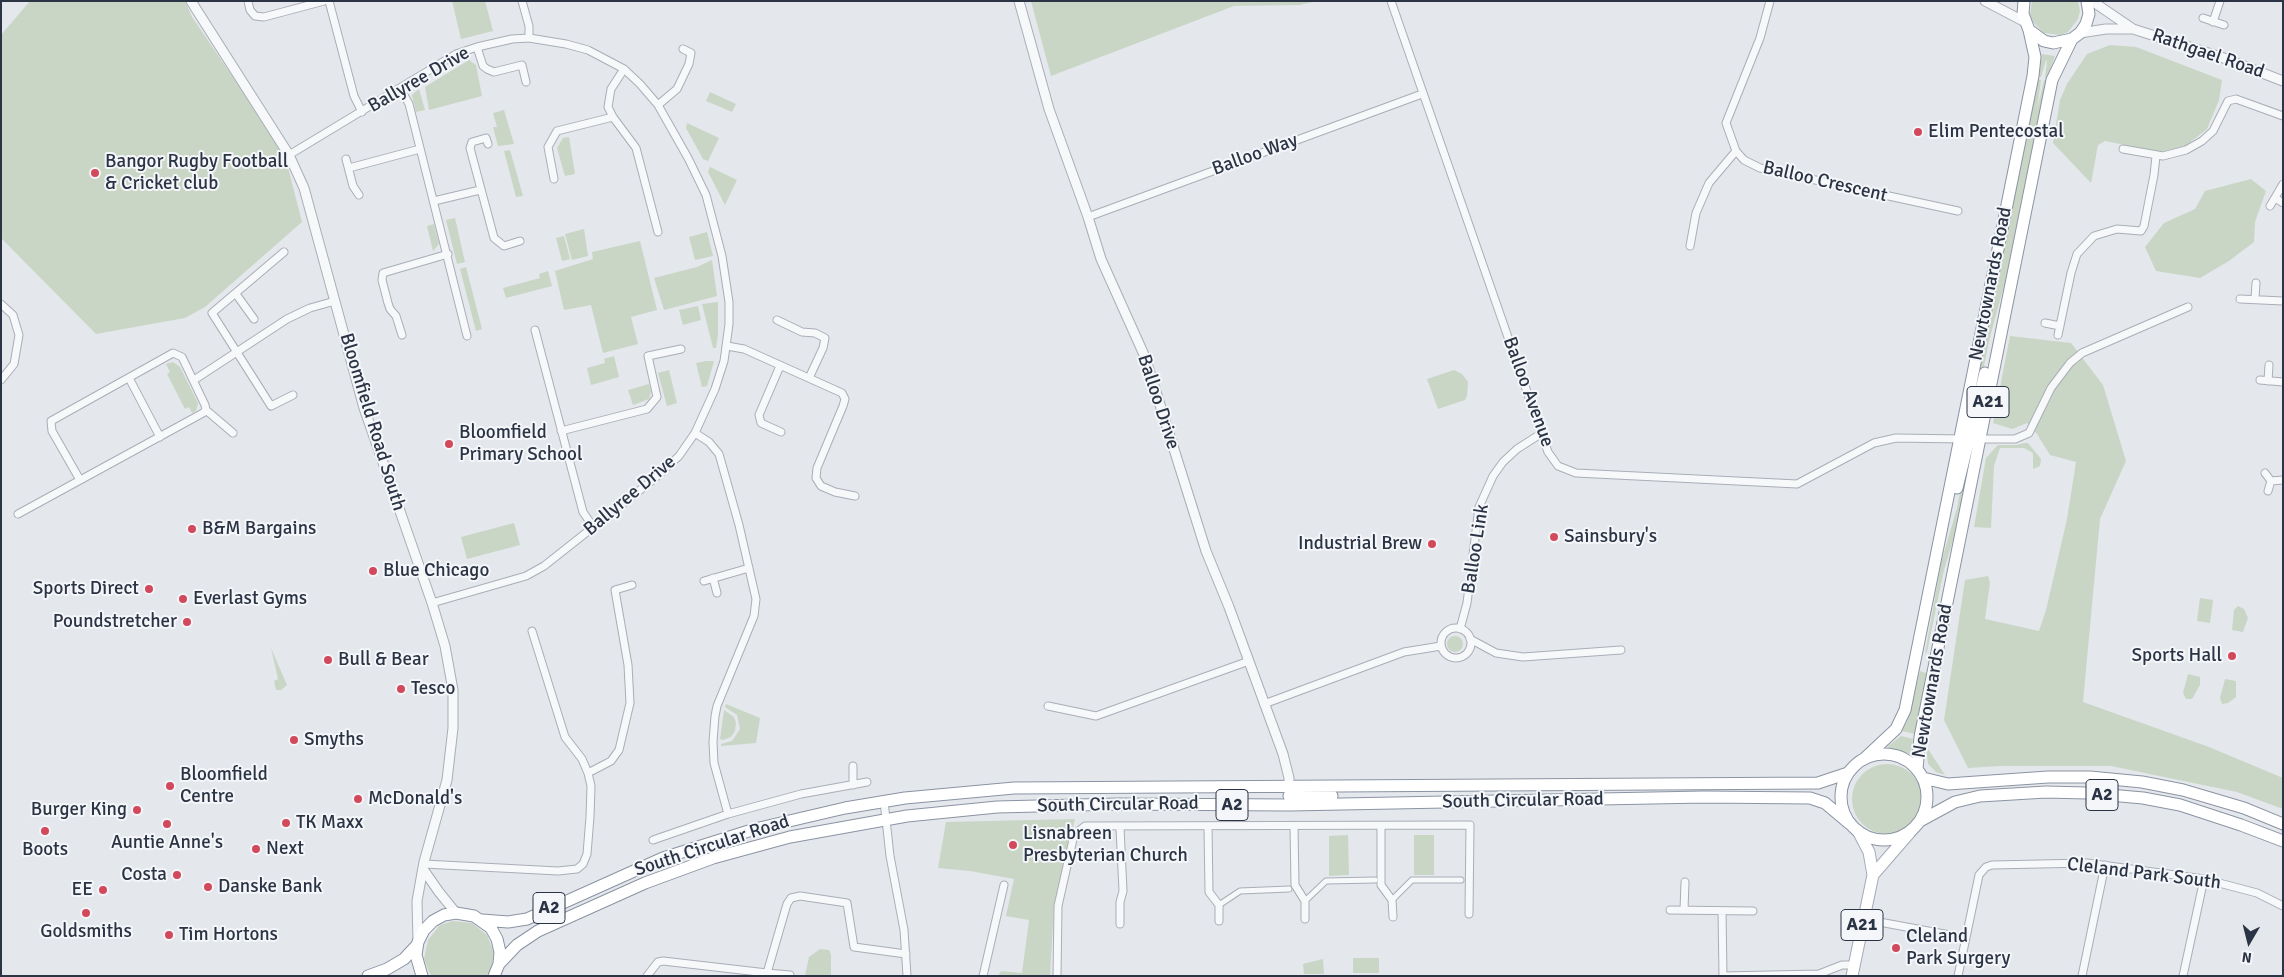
<!DOCTYPE html>
<style>
body{margin:0}
#map{position:relative;width:2284px;height:977px;overflow:hidden;background:#e4e7ec;font-family:Signika,sans-serif}
canvas{display:block}
.frame{position:absolute;inset:0;border:2px solid #2b3445;pointer-events:none}
.north{position:absolute;left:2224px;top:917px;width:50px;height:50px;-webkit-text-stroke:4px #f4f6f9;paint-order:stroke;rotate:188deg;font-size:14px;font-weight:700;line-height:20px;text-align:center;color:#2b3445}
.north::after{content:'';display:block;margin:auto;width:18px;height:22px;background:#2b3445;clip-path:polygon(50% 0,100% 100%,50% 72%,0 100%)}
</style>
<div id="map">
<canvas width="2284" height="977"></canvas>
<div class="frame"></div>
<div class="north">N</div>
</div>
<script>
const ctx = document.querySelector('canvas').getContext('2d');
ctx.lineJoin = 'round';
function fill(path, color) { ctx.fillStyle = color; ctx.fill(path, 'evenodd'); }
const toPath = rows => new Path2D(rows.map(r => 'M' + r).join(''));
function trace(path, color, width, dash) { ctx.strokeStyle = color; ctx.lineWidth = width; ctx.lineCap = dash ? 'butt' : 'round'; ctx.setLineDash(dash || []); ctx.stroke(path); }
function drawText(font, color, halo, rows, align = 'center') {
  ctx.font = font + ' Signika,sans-serif'; ctx.lineWidth = 4; ctx.setLineDash([]); ctx.textBaseline = 'middle'; ctx.strokeStyle = halo; ctx.fillStyle = color; for (const [text, x, y, turn = 0] of rows) {
    ctx.save(); ctx.translate(x, y); ctx.rotate((+turn || 0) * Math.PI / 180); ctx.textAlign = isNaN(turn) ? turn : align; if (halo) ctx.strokeText(text, 0, 0); ctx.fillText(text, 0, 0); ctx.restore();
  }
}
const green = toPath([
 [30,1,185,1,192,17,284,152,302,222,205,307,185,318,96,334,1,238,1,35],
 [452,1,485,1,493,31,461,39],
 [1031,1,1317,1,1300,5,1234,6,1051,76],
 [2032,1,2078,1,2080,11,2078,19,2068,32,2060,35,2044,33,2033,22,2030,15],
 [2110,45,2136,47,2222,80,2219,100,2207,129,2184,147,2159,152,2105,141,2098,145,2091,183,2053,143,2060,100,2067,84,2087,54],
 [2042,54,2055,56,2047,78,2045,78,2047,61,2046,60,2041,77,2039,77],
 [469,60,476,65,482,96,429,110,425,87],
 [2038,79,2041,80,2037,110,2044,80,2046,80,2005,282,1990,337,1973,419,1969,424],
 [419,89,425,110,416,112,412,95],
 [710,92,736,104,732,112,706,101],
 [504,110,514,144,498,146,493,127,497,127,493,113],
 [687,123,719,138,708,161,703,159,686,128],
 [569,137,575,174,565,176,557,148,563,138],
 [510,150,523,196,516,197,504,151],
 [710,167,737,180,725,205,708,172],
 [2251,179,2266,191,2255,222,2254,242,2229,261,2200,278,2156,271,2145,247,2164,223,2195,209,2205,191],
 [455,218,465,262,457,264,446,220],
 [434,224,439,244,433,251,427,226],
 [584,229,588,256,572,260,565,234],
 [707,232,713,256,695,260,689,237],
 [564,236,570,259,562,261,556,238],
 [640,241,657,310,631,317,638,344,603,353,591,305,564,310,555,271,593,259,592,252],
 [712,260,717,296,664,310,654,278,697,267],
 [466,267,482,329,476,331,460,269],
 [548,271,552,286,506,298,503,288,540,278,539,274],
 [718,302,718,335,716,348,713,348,702,304],
 [698,306,701,320,683,325,679,310],
 [2010,336,2071,343,2103,385,2126,461,2100,519,2083,702,2209,747,2283,778,2283,809,2237,792,2111,766,2000,766,1968,768,1944,720,1965,580,1988,576,1990,583,1985,619,2039,631,2046,610,2067,519,2076,462,2050,455,2037,434,2027,423,2012,429,1993,423],
 [614,356,619,377,591,385,587,368,605,363,604,359],
 [706,361,714,361,707,386,702,387,696,363],
 [173,362,180,367,198,403,196,411,192,413,189,407,185,409,167,374,170,372,166,364],
 [669,370,677,403,667,406,658,373],
 [1454,370,1462,374,1468,382,1467,396,1465,400,1438,409,1427,379],
 [649,384,651,392,649,399,633,405,628,390],
 [2025,443,2028,443,2041,459,2040,466,2033,469,2033,453,2024,448,2000,448,1994,466,1991,528,1974,527,1986,458,1998,445,2016,445],
 [1964,470,1968,471,1957,527,1944,570,1927,652,1925,654,1941,563,1957,508],
 [514,523,520,545,467,559,461,537],
 [2200,598,2213,600,2210,623,2197,621],
 [2238,606,2244,609,2248,618,2243,632,2232,630,2234,610],
 '1447 644a8 8 0 1 1 16 0a8 8 0 1 1-16 0Z',
 [271,648,287,685,281,690,276,690,274,681,278,679],
 [1920,671,1926,673,1928,675,1915,734,1902,731,1907,722],
 [2188,674,2200,677,2200,685,2192,699,2186,699,2183,693],
 [2225,679,2236,681,2236,697,2228,703,2222,704,2220,698],
 [726,704,760,718,756,743,721,746,721,744,732,741,740,729,737,715,725,707],
 [724,710,734,717,736,723,735,731,731,737,723,740,720,739],
 [1901,736,1913,739,1911,754,1887,747],
 [1926,746,1945,775,1936,772,1928,764],
 '1852 799a35 35 0 1 1 70 0a35 35 0 1 1-70 0Z',
 [1075,819,1054,906,1050,976,998,976,1001,971,1022,973,1029,920,1006,916,1014,879,970,871,938,868,946,822],
 [1348,835,1349,875,1329,876,1329,836],
 [1414,835,1434,835,1434,875,1414,875],
 [453,921,472,923,487,935,494,953,492,966,486,976,432,976,429,972,424,959,428,940,440,925],
 [820,949,829,950,831,955,831,976,805,976,809,957],
 [1353,958,1379,958,1379,973,1353,973],
 [1323,959,1324,974,1304,974,1303,964]
]);
const pedestrian = toPath([
 [1392,900,1412,880,1461,880],
 [1305,901,1326,881,1375,880],
 [1219,905,1240,891,1289,889]
]);
const minor = toPath([
 [248,1,250,10,255,16,264,17,324,1],
 [329,1,354,96,362,112],
 [522,1,529,26,529,38],
 [1391,1,1548,452,1558,466,1576,473,1797,484,1874,443,1896,438,1963,439],
 [1770,1,1760,38,1726,123,1736,151,1744,160,1760,168,1958,211],
 [2203,18,2224,25],
 [2213,22,2220,1],
 [477,47,483,66,487,69,494,72,522,65,526,82],
 [624,69,611,89,608,107,613,117,636,148,658,232],
 [400,88,409,104,467,336],
 [658,105,677,89,689,64,691,53,683,49],
 [488,144,486,138,472,142,470,148,494,238,504,246,520,241],
 [2123,149,2163,156,2186,150,2202,141,2213,131,2228,101,2236,99,2283,116],
 [289,155,456,54,477,47,512,39,529,38,566,44,588,50,624,69,640,84,658,105,688,158,706,195,722,256,729,302,729,324,724,361,715,389,695,433,679,456,654,479,544,566,526,576,432,603],
 [346,159,353,186,359,195],
 [349,168,420,149],
 [554,179,548,147,557,131,613,117],
 [2275,198,2283,203],
 [434,201,480,190],
 [2270,206,2283,184],
 [1088,217,1422,94],
 [1690,246,1696,213,1709,183,1736,151],
 [284,252,212,313,271,406,293,395],
 [236,294,254,319],
 [2255,298,2256,283],
 [2240,299,2283,301],
 [1,304,13,315,19,335,14,364,1,380],
 [777,320,802,332,815,333,825,338,823,348,809,378],
 [2045,323,2060,326],
 [535,330,583,512,594,528],
 [402,335,396,316,390,309,388,303,382,280,383,273,448,254],
 [2058,335,2071,273,2077,254,2094,236,2117,229,2141,231,2144,226,2154,175,2156,156],
 [727,346,744,349,842,393,845,399,843,406,817,468,816,478,821,486,835,492,855,496],
 [780,366,759,415,761,423,781,432],
 [129,378,160,437],
 [194,380,287,319,310,308,335,301],
 [2260,380,2283,382],
 [2268,381,2269,365],
 [206,410,233,433],
 [561,431,647,409,657,397,648,356,681,349],
 [1976,439,2015,439,2029,433,2051,388,2070,363,2082,353,2188,307],
 [2265,473,2271,481,2268,491],
 [2271,481,2283,480],
 [18,514,203,413,206,410,205,405,182,357,173,353,51,421,52,431,80,480],
 [713,578,717,593],
 [704,581,749,568],
 '1441 643a15 15 0 1 1 30 0a15 15 0 1 1-30 0Z',
 [1460,629,1467,603,1479,507,1493,476,1503,462,1517,449,1542,433],
 [1470,639,1496,653,1523,657,1621,650],
 [1264,704,1404,652,1441,646],
 [1048,706,1096,716,1249,661],
 [588,773,611,761,619,750,630,703,628,665,615,590,632,585],
 [853,785,853,766],
 [884,801,890,856,904,930,907,976],
 [728,814,801,794,867,782],
 [1294,826,1295,885,1305,901,1305,919],
 [1381,826,1381,885,1392,900,1393,917],
 [1208,827,1209,892,1219,905,1219,921],
 [653,840,728,814,714,763,713,742,715,716,717,706,754,616,756,599,739,525,719,454,709,442,695,433],
 [424,864,558,871,577,869,583,864,587,854,590,817,591,786,588,773,582,759,565,737,532,631],
 [1670,910,1753,911],
 [1684,910,1685,882],
 [1722,911,1723,976],
 [1863,919,1966,938],
 [1120,924,1120,902,1123,891,1120,827],
 [767,973,790,975],
 [647,976,658,962,663,961,767,973,787,904,791,898,800,896,847,903,854,947,906,954],
 [983,976,1004,885],
 [1057,976,1058,906,1074,835,1085,826,1470,825,1469,914],
 [1723,976,1819,974,1842,965,1854,965],
 [1958,976,1979,875,1986,867,1992,865,2087,863,2204,879,2257,893,2283,906],
 [2082,976,2105,865],
 [2183,976,2204,879]
]);
const tertiary = toPath([
 [191,1,289,155,304,188,364,408,432,603,445,646,453,690,453,728,447,780,424,862,417,901,418,942],
 [1019,1,1049,109,1088,217,1101,259,1145,357,1206,551,1229,607,1283,754,1289,778,1289,792],
 [1985,1,2025,22],
 [2092,1,2133,29],
 [2080,33,2106,29,2133,29,2221,57,2283,81],
 [423,869,439,892,456,913]
]);
const primary = toPath([
 [1873,875,1912,830],
 [1852,976,1873,875,1869,852,1858,831]
]);
const trunk = toPath([
 [2024,1,2023,14,2029,30,2044,41,2053,43,2072,39,2080,33,2086,24,2089,14,2087,1],
 [1957,488,1985,373],
 '1841 797a43 43 0 1 1 86 0a43 43 0 1 1-86 0Z',
 [1865,758,1896,729,1905,710,2033,76,2035,57,2029,30],
 [1917,769,1920,737,2052,80,2072,39],
 [1923,778,1948,784,2048,777,2090,777,2142,782,2183,790,2244,808,2283,824],
 [1289,796,1332,796],
 [1920,821,1955,802,1980,796,2046,792,2087,793,2143,798,2180,805,2241,825,2283,841],
 [482,920,508,922,527,919,663,858,755,829,845,808,905,798,1014,788,1818,783,1848,773],
 [499,964,517,945,538,931,645,883,713,858,790,837,907,816,997,807,1119,804,1290,805,1704,797,1810,798,1825,803,1850,824],
 [368,976,387,969,404,959,417,945],
 [422,976,416,955,418,942,424,930,433,921,444,915,456,913,474,916,491,928,497,939,500,952,499,964,494,976]
]);
const markers = [
 [1918,132,5,"#d1495b"],
 [95,173,5,"#d1495b"],
 [449,444,5,"#d1495b"],
 [192,529,5,"#d1495b"],
 [1554,537,5,"#d1495b"],
 [1432,544,5,"#d1495b"],
 [373,571,5,"#d1495b"],
 [149,589,5,"#d1495b"],
 [183,599,5,"#d1495b"],
 [187,622,5,"#d1495b"],
 [2232,656,5,"#d1495b"],
 [328,660,5,"#d1495b"],
 [401,689,5,"#d1495b"],
 [294,740,5,"#d1495b"],
 [170,786,5,"#d1495b"],
 [358,799,5,"#d1495b"],
 [137,810,5,"#d1495b"],
 [286,823,5,"#d1495b"],
 [167,824,5,"#d1495b"],
 [45,831,5,"#d1495b"],
 [1013,845,5,"#d1495b"],
 [256,849,5,"#d1495b"],
 [177,875,5,"#d1495b"],
 [208,887,5,"#d1495b"],
 [103,890,5,"#d1495b"],
 [86,913,5,"#d1495b"],
 [169,935,5,"#d1495b"],
 [1896,948,5,"#d1495b"]
];
const shields = [
 [1988,402,42],
 [2102,795,32],
 [1232,805,32],
 [549,908,32],
 [1862,925,42]
];
const shieldNames = [
 ["A21",1988,402],
 ["A2",2102,795],
 ["A2",1232,805],
 ["A2",549,908],
 ["A21",1862,925]
];
const streetNames = [
 ["Rathgael Road",2208,54,19],
 ["Ballyree Drive",419,80,-30],
 ["Balloo Way",1255,155,-20],
 ["Balloo Crescent",1825,182,13],
 ["Newtownards Road",1991,284,-79],
 ["Balloo Avenue",1528,392,70],
 ["Balloo Drive",1158,402,72],
 ["Bloomfield Road South",372,422,73],
 ["Ballyree Drive",630,496,-40],
 ["Balloo Link",1476,549,-81],
 ["Newtownards Road",1933,681,-80],
 ["South Circular Road",1523,801,-1],
 ["South Circular Road",1118,805,-1],
 ["South Circular Road",712,846,-18],
 ["Cleland Park South",2144,874,7]
];
const poiNames = [
 ["Elim Pentecostal",1928,132],
 ["Bangor Rugby Football",105,162],
 ["& Cricket club",105,184],
 ["Bloomfield",459,433],
 ["Primary School",459,455],
 ["B&M Bargains",202,529],
 ["Sainsbury's",1564,537],
 ["Industrial Brew",1422,544,"right"],
 ["Blue Chicago",383,571],
 ["Sports Direct",139,589,"right"],
 ["Everlast Gyms",193,599],
 ["Poundstretcher",177,622,"right"],
 ["Sports Hall",2222,656,"right"],
 ["Bull & Bear",338,660],
 ["Tesco",411,689],
 ["Smyths",304,740],
 ["Bloomfield",180,775],
 ["Centre",180,797],
 ["McDonald's",368,799],
 ["Burger King",127,810,"right"],
 ["TK Maxx",296,823],
 ["Lisnabreen",1023,834],
 ["Presbyterian Church",1023,856],
 ["Auntie Anne's",167,843,"center"],
 ["Next",266,849],
 ["Boots",45,850,"center"],
 ["Costa",167,875,"right"],
 ["Danske Bank",218,887],
 ["EE",93,890,"right"],
 ["Goldsmiths",86,932,"center"],
 ["Tim Hortons",179,935],
 ["Cleland",1906,937],
 ["Park Surgery",1906,959]
];
fill(green, '#c9d6c5');
trace(pedestrian, '#a9aeb7', 7);
trace(minor, '#a9aeb7', 9);
trace(tertiary, '#a9aeb7', 11);
trace(primary, '#a3abb8', 13);
trace(trunk, '#8b94a3', 13);
trace(pedestrian, '#f7f8fa', 5);
trace(minor, '#f7f8fa', 7);
trace(tertiary, '#f7f8fa', 9);
trace(primary, '#fff', 11);
trace(trunk, '#fff', 11);
for (const [x, y, r, color] of markers) { const dot = new Path2D(); dot.arc(x, y, r, 0, 2 * Math.PI); ctx.fillStyle = color; ctx.fill(dot); trace(dot, '#f4f6f9', 2); }
for (const [x, y, w] of shields) { const box = new Path2D(); box.roundRect(x - w / 2, y - 15.5, w, 31, 4); ctx.fillStyle = '#f4f6f9'; ctx.fill(box); trace(box, '#2b3445', 1); }
drawText('bold 18px', '#2b3445', null, shieldNames);
drawText('19px', '#2b3445', '#f4f6f9', streetNames);
drawText('19px', '#2b3445', '#f4f6f9', poiNames, 'left');
</script>
